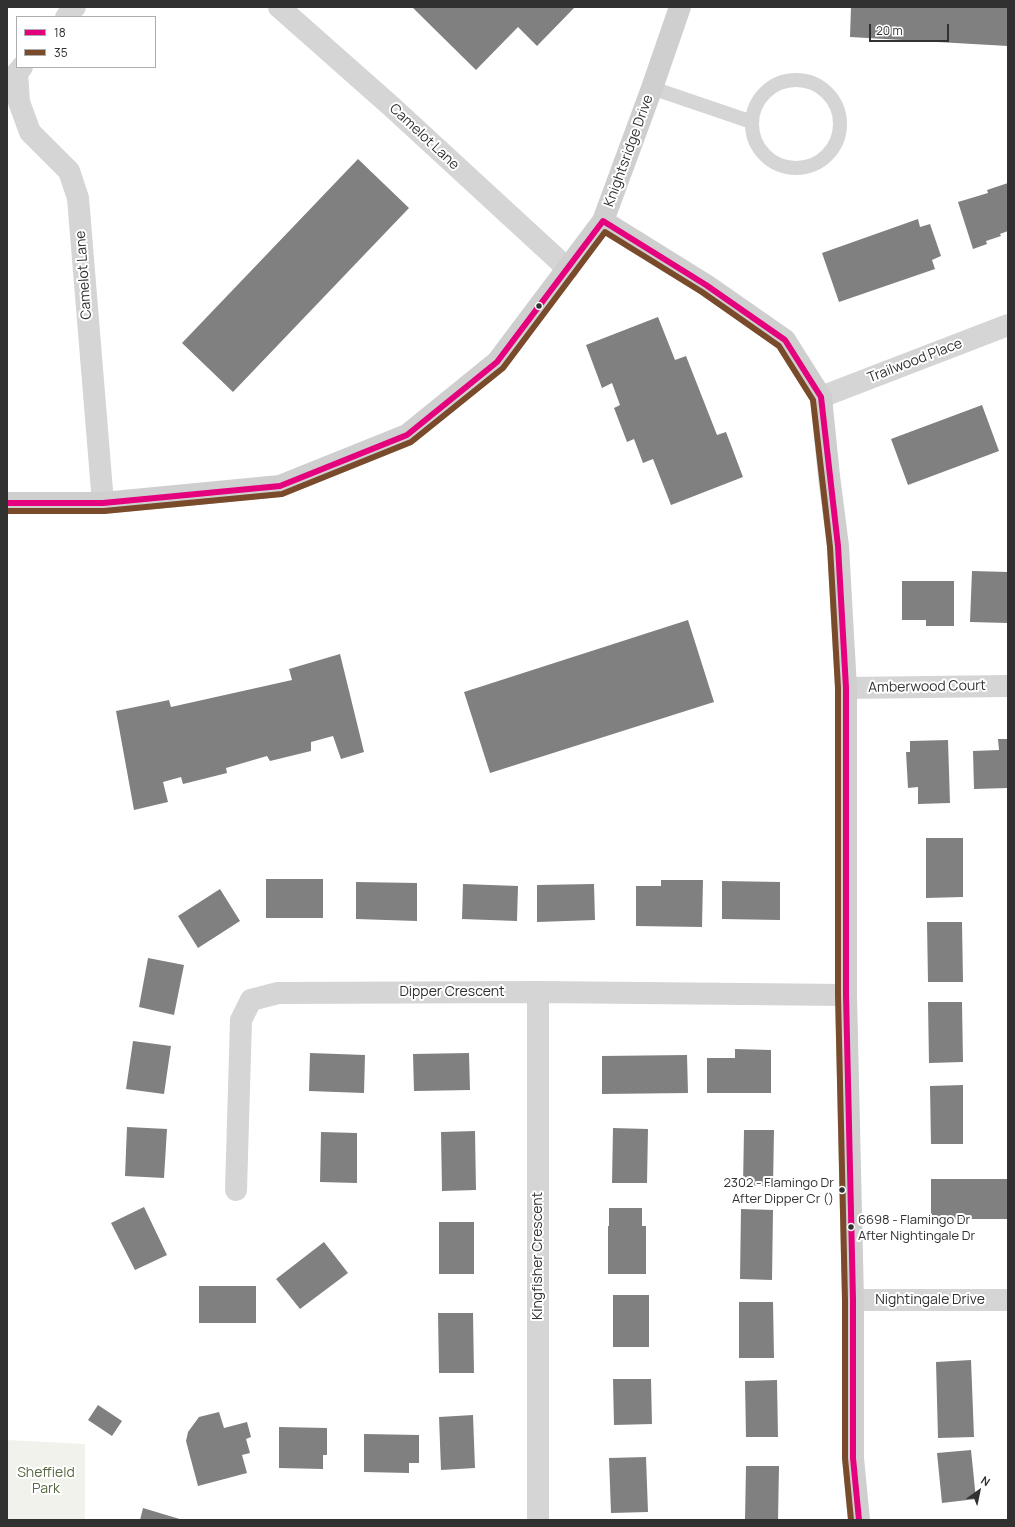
<!DOCTYPE html>
<style>
body{margin:0}
#map{position:relative;width:1015px;height:1527px;overflow:hidden;background:#fff;font-family:Manrope,sans-serif}
canvas{display:block}
.frame{position:absolute;inset:0;border:8px solid #313131;pointer-events:none}
.legend{position:absolute;left:16px;top:16px;width:140px;height:52px;box-sizing:border-box;background:#fff;border:1px solid #adadad;margin:0;padding:5px 7px;list-style:none;font-size:12px;color:#313131}
.legend li{display:flex;align-items:center;gap:8px;height:20px}
.legend b{width:20px;border:1px solid #adadad}
.north{position:absolute;left:959px;top:1471px;width:40px;height:40px;-webkit-text-stroke:3px #fff;paint-order:stroke;rotate:33deg;font-size:11px;font-weight:700;line-height:16px;text-align:center;color:#313131}
.north::after{content:'';display:block;margin:auto;width:14px;height:18px;background:#313131;clip-path:polygon(50% 0,100% 100%,50% 72%,0 100%)}
.scale{position:absolute;left:869px;top:24px;width:80px;height:18px;box-sizing:border-box;border:2px solid #313131;border-top:0;padding-left:5px;font-size:12px;line-height:14px;white-space:nowrap;color:#313131;-webkit-text-stroke:3px #fff;paint-order:stroke}
</style>
<div id="map">
<canvas width="1015" height="1527"></canvas>
<div class="frame"></div>
<ul class="legend">
<li><b style="height:5px;background:#e5007d"></b>18</li>
<li><b style="height:5px;background:#7a4b2a"></b>35</li>
</ul>
<div class="north">N</div>
<div class="scale">20 m</div>
</div>
<script>
const ctx = document.querySelector('canvas').getContext('2d');
ctx.lineJoin = 'round';
function fill(path, color) { ctx.fillStyle = color; ctx.fill(path, 'evenodd'); }
const toPath = rows => new Path2D(rows.map(r => 'M' + r).join(''));
function trace(path, color, width, dash) { ctx.strokeStyle = color; ctx.lineWidth = width; ctx.lineCap = dash ? 'butt' : 'round'; ctx.setLineDash(dash || []); ctx.stroke(path); }
function drawText(font, color, halo, rows, align = 'center') {
  ctx.font = font + ' Manrope,sans-serif'; ctx.lineWidth = 4; ctx.setLineDash([]); ctx.textBaseline = 'middle'; ctx.strokeStyle = halo; ctx.fillStyle = color; for (const [text, x, y, turn = 0] of rows) {
    ctx.save(); ctx.translate(x, y); ctx.rotate((+turn || 0) * Math.PI / 180); ctx.textAlign = isNaN(turn) ? turn : align; if (halo) ctx.strokeText(text, 0, 0); ctx.fillText(text, 0, 0); ctx.restore();
  }
}
const green = toPath([
 [7,1440,85,1444,85,1520,7,1520]
]);
const building = toPath([
 [412,7,575,7,537,46,518,27,476,70],
 [851,7,1008,7,1008,46,850,37],
 [358,159,409,208,233,392,182,343],
 [1008,183,1008,231,1000,234,1001,236,986,241,987,244,973,249,958,202,988,193,987,190],
 [918,219,920,227,930,224,941,256,932,260,935,269,839,302,822,253],
 [658,317,675,360,686,356,717,435,726,432,743,477,671,505,653,459,643,463,634,439,627,442,614,408,620,405,612,383,602,388,586,345],
 [982,405,999,451,908,485,891,439],
 [972,571,1008,572,1008,623,970,622],
 [902,581,954,581,954,626,926,626,926,620,902,620],
 [688,620,714,702,490,773,464,692],
 [340,654,364,752,341,759,333,736,311,742,311,751,270,761,267,756,226,768,227,773,183,784,181,777,163,782,168,802,134,810,116,711,169,700,171,707,292,680,289,669],
 [998,739,1008,739,1008,788,974,789,973,751,999,750],
 [948,740,950,803,918,804,918,787,908,788,906,752,910,752,910,741],
 [926,838,963,838,963,897,926,898],
 [266,879,323,879,323,918,266,918],
 [661,880,703,880,702,927,636,926,636,886,661,886],
 [722,881,780,882,780,920,722,919],
 [356,882,417,883,417,921,356,919],
 [463,884,518,886,517,921,462,919],
 [594,884,595,920,537,922,537,885],
 [220,889,240,921,198,948,178,916],
 [927,922,962,922,963,982,928,982],
 [148,958,184,965,174,1015,139,1007],
 [928,1002,962,1002,963,1062,929,1063],
 [133,1041,171,1046,164,1094,126,1089],
 [735,1049,771,1050,771,1093,707,1093,707,1058,735,1058],
 [310,1053,365,1055,364,1093,309,1091],
 [469,1053,470,1090,414,1091,413,1054],
 [687,1055,688,1093,602,1094,602,1056],
 [963,1085,963,1144,931,1144,930,1086],
 [127,1127,167,1129,164,1178,125,1176],
 [613,1128,648,1129,647,1183,612,1183],
 [744,1130,774,1130,773,1186,743,1186],
 [475,1131,476,1190,442,1191,441,1132],
 [321,1132,357,1133,357,1183,320,1182],
 [931,1179,1008,1179,1008,1219,931,1219],
 [144,1207,167,1255,135,1270,111,1223],
 [609,1208,642,1208,642,1226,646,1226,646,1274,608,1274,608,1226,609,1226],
 [741,1209,773,1210,772,1280,740,1279],
 [439,1222,474,1222,474,1274,439,1274],
 [324,1242,348,1273,300,1309,276,1279],
 [199,1286,256,1286,256,1323,199,1323],
 [613,1295,649,1295,649,1347,613,1347],
 [739,1302,773,1302,774,1358,739,1358],
 [438,1313,473,1313,474,1373,439,1373],
 [971,1360,974,1437,938,1438,936,1362],
 [613,1379,651,1379,652,1424,614,1425],
 [777,1380,778,1437,746,1437,745,1381],
 [98,1405,122,1421,112,1436,88,1420],
 [219,1412,224,1428,247,1422,251,1437,246,1439,250,1453,242,1455,247,1473,198,1486,186,1441,188,1432,199,1417],
 [473,1415,475,1468,441,1470,439,1417],
 [279,1427,327,1428,327,1455,323,1455,323,1469,279,1468],
 [364,1434,419,1435,419,1463,409,1463,409,1473,364,1472],
 [971,1450,976,1499,942,1503,937,1453],
 [646,1457,648,1512,611,1513,609,1458],
 [746,1466,779,1466,778,1520,745,1520],
 [143,1508,183,1520,140,1520]
]);
const lane = toPath([
 '752 124a44 44 0 1 1 88 0a44 44 0 1 1-88 0Z',
 [652,88,752,122]
]);
const street = toPath([
 [279,7,392,107,568,269],
 [66,17,75,7],
 [22,67,17,73,19,102,30,132,69,171,78,198,103,503],
 [821,397,1008,325],
 [846,688,1008,686],
 [236,1190,241,1020,251,1000,278,993,538,992,846,995],
 [853,1300,1008,1300],
 [538,1520,538,992]
]);
const secondary = toPath([
 [603,221,706,285,785,340,821,397,829,476,838,546,846,688,846,995,853,1300,853,1458,859,1520],
 [7,503,103,503,280,486,407,435,497,362,603,221,652,88,680,7]
]);
const bus1 = toPath([
 [7,503,103,503,280,486,407,435,497,362,603,221,706,285,785,340,821,397,838,546,846,688,846,995,853,1300,853,1458,859,1520]
]);
const bus2 = toPath([
 [7,511,104,511,282,494,411,442,503,368,605,232,702,292,779,346,813,400,830,547,838,688,838,995,845,1300,845,1458,851,1520]
]);
const markers = [
 [539,306,3.5,"#313131"],
 [842,1190,3.5,"#313131"],
 [851,1227,3.5,"#313131"]
];
const busNames = [
 ["2302 - Flamingo Dr",834,1183],
 ["After Dipper Cr ()",834,1199],
 ["6698 - Flamingo Dr",858,1220,"left"],
 ["After Nightingale Dr",858,1236,"left"]
];
const streetNames = [
 ["Camelot Lane",424,137,43],
 ["Knightsridge Drive",629,151,-70],
 ["Camelot Lane",84,275,-94],
 ["Trailwood Place",915,361,-21],
 ["Amberwood Court",927,687,-1],
 ["Dipper Crescent",452,992],
 ["Kingfisher Crescent",538,1256,-90],
 ["Nightingale Drive",930,1300]
];
const parkNames = [
 ["Sheffield",46,1473],
 ["Park",46,1489]
];
fill(green, '#f0f2eb');
fill(building, '#808080');
trace(lane, '#d5d5d5', 14);
trace(street, '#d5d5d5', 22);
trace(secondary, '#cfcfcf', 22);
trace(bus1, '#e5007d', 6);
trace(bus2, '#7a4b2a', 6);
for (const [x, y, r, color] of markers) { const dot = new Path2D(); dot.arc(x, y, r, 0, 2 * Math.PI); ctx.fillStyle = color; ctx.fill(dot); trace(dot, '#fff', 1.5); }
drawText('13px', '#313131', '#fff', busNames, 'right');
drawText('14px', '#313131', '#fff', streetNames);
drawText('14px', '#596943', '#fff', parkNames);
</script>
